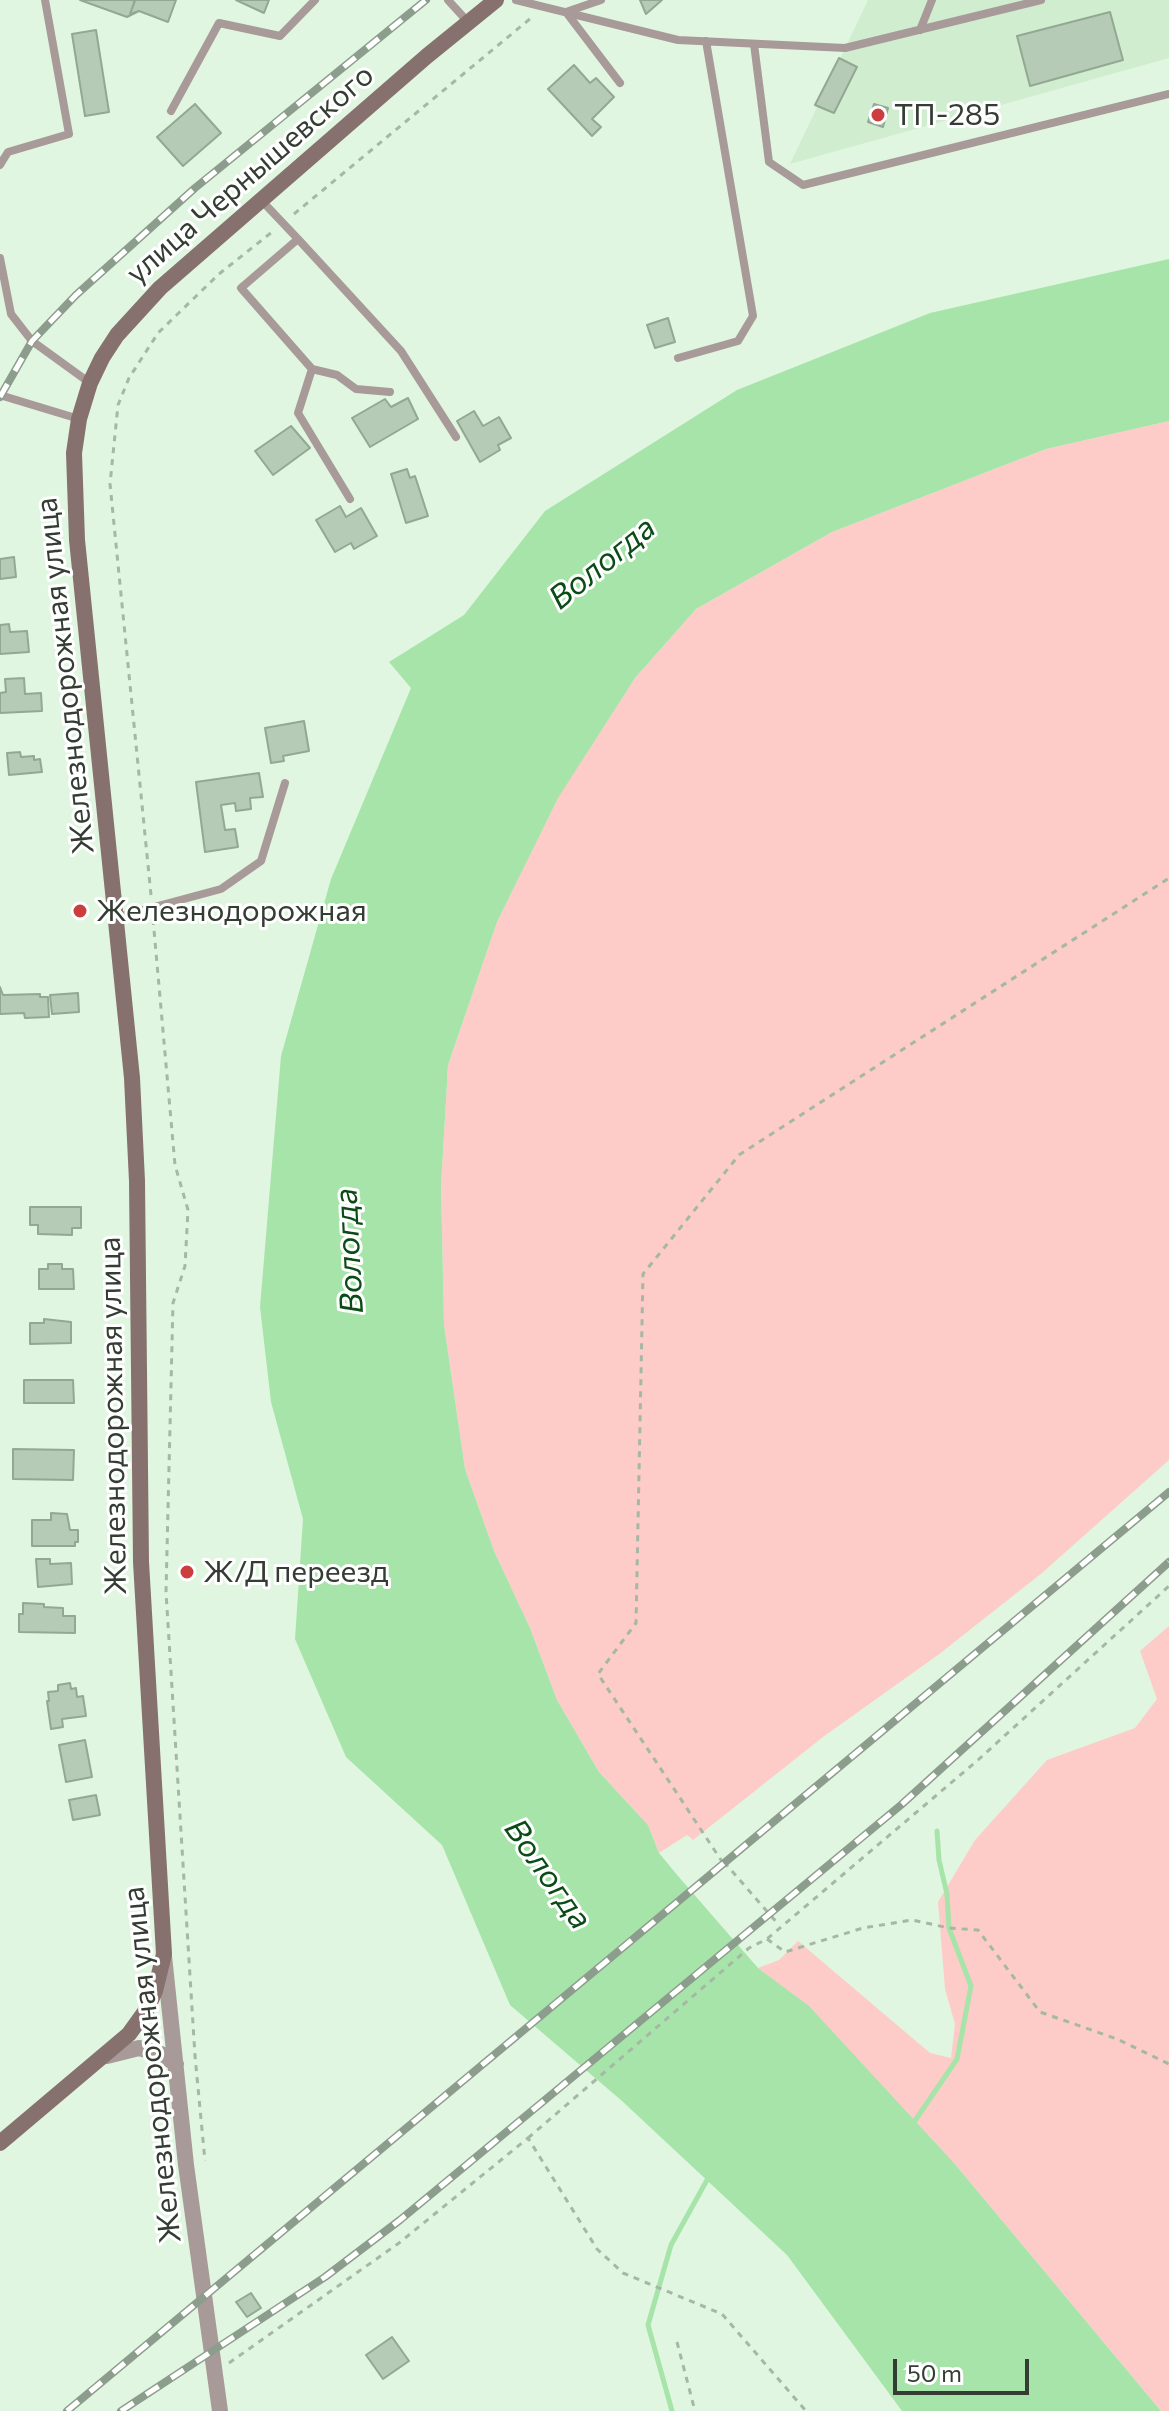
<!DOCTYPE html>
<meta charset="utf-8">
<style>
body{margin:0}
#map{position:relative;width:1169px;height:2411px;overflow:hidden;background:#e0f6e0;font-family:Commissioner,sans-serif}
canvas{display:block}
.scale{position:absolute;left:893px;top:2359px;width:136px;height:36px;box-sizing:border-box;border:4px solid #343d34;border-top:0;padding-left:10px;font-size:24px;line-height:28px;white-space:nowrap;color:#343d34;-webkit-text-stroke:6px #fff;paint-order:stroke}
</style>
<div id="map">
<canvas width="1169" height="2411"></canvas>
<div class="scale">50 m</div>
</div>
<script>
const ctx = document.querySelector('canvas').getContext('2d');
ctx.lineJoin = 'round';
function fill(path, color) { ctx.fillStyle = color; ctx.fill(path, 'evenodd'); }
const toPath = rows => new Path2D(rows.map(r => 'M' + r).join(''));
function trace(path, color, width, dash) { ctx.strokeStyle = color; ctx.lineWidth = width; ctx.lineCap = dash ? 'butt' : 'round'; ctx.setLineDash(dash || []); ctx.stroke(path); }
function drawText(font, color, halo, rows, align = 'center') {
  ctx.font = font + ' Commissioner,sans-serif'; ctx.lineWidth = 6; ctx.setLineDash([]); ctx.textBaseline = 'middle'; ctx.strokeStyle = halo; ctx.fillStyle = color; for (const [text, x, y, turn = 0] of rows) {
    ctx.save(); ctx.translate(x, y); ctx.rotate((+turn || 0) * Math.PI / 180); ctx.textAlign = isNaN(turn) ? turn : align; if (halo) ctx.strokeText(text, 0, 0); ctx.fillText(text, 0, 0); ctx.restore();
  }
}
const built = toPath([
 [868,0,1169,0,1169,58,790,164]
]);
const green = toPath([
 [1169,421,1169,1460,1042,1573,938,1655,823,1737,693,1840,687,1835,659,1853,648,1825,599,1772,557,1700,530,1628,494,1551,465,1469,444,1325,441,1186,448,1065,497,922,558,797,635,678,696,609,832,532,1046,449],
 [1169,1626,1169,2411,1161,2411,954,2163,809,2007,758,1968,779,1960,798,1941,930,2053,951,2058,955,2024,945,1989,938,1902,975,1840,1047,1760,1135,1728,1157,1699,1140,1651]
]);
const water = toPath([
 [1169,259,1169,421,1046,449,832,532,696,609,635,678,558,798,497,922,448,1065,441,1186,444,1325,465,1469,494,1551,530,1628,557,1700,599,1772,648,1825,659,1853,678,1876,758,1968,809,2006,954,2163,1161,2411,902,2411,787,2255,622,2101,510,2005,442,1845,346,1757,295,1639,303,1519,271,1402,260,1307,281,1056,331,879,411,688,389,662,464,615,545,511,737,390,930,313]
]);
const stream = toPath([
 [912,2125,957,2059,971,1986,949,1928,947,1894,939,1860,937,1831],
 [672,2411,648,2325,671,2245,707,2180]
]);
const building = toPath([
 [80,0,132,0,135,1,130,14,139,11,127,17,80,0],
 [135,0,176,0,168,22,139,11,130,14,135,0],
 [236,0,269,0,264,13,236,0],
 [640,0,662,0,646,14,640,0],
 [1110,12,1123,60,1030,86,1017,36,1110,12],
 [96,30,109,112,85,116,72,34,96,30],
 [839,58,857,67,834,113,815,105,839,58],
 [574,65,590,83,596,78,614,97,592,119,601,127,592,136,548,89,574,65],
 [195,104,221,133,183,166,157,137,195,104],
 [874,104,888,108,883,127,868,122,874,104],
 [668,318,675,342,655,348,647,325,668,318],
 [408,398,418,419,370,447,352,418,385,399,391,407,408,398],
 [474,411,483,426,499,417,511,438,498,445,500,450,480,462,457,421,474,411],
 [291,426,310,448,273,475,255,451,291,426],
 [407,469,410,478,415,476,428,516,406,523,391,474,407,469],
 [340,506,346,517,361,508,377,536,354,549,351,543,335,552,316,520,340,506],
 [14,557,16,577,0,579,0,559,14,557],
 [9,624,10,632,27,631,29,652,0,654,0,625,9,624],
 [24,678,25,694,41,693,42,711,0,713,0,693,6,692,5,679,24,678],
 [304,721,309,751,283,756,284,761,271,763,265,728,304,721],
 [20,752,21,757,34,756,34,760,40,759,42,772,9,775,7,753,20,752],
 [259,773,263,797,250,798,251,809,236,811,235,803,221,805,225,830,235,829,238,847,205,852,196,782,259,773],
 [0,987,3,995,40,994,40,997,48,997,49,1017,25,1018,24,1013,0,1014,0,987],
 [78,993,79,1012,52,1014,50,995,78,993],
 [30,1207,81,1207,81,1228,72,1228,72,1235,38,1234,38,1225,30,1225,30,1207],
 [48,1264,62,1264,62,1269,73,1269,74,1289,39,1289,39,1269,48,1269,48,1264],
 [44,1319,71,1322,71,1343,30,1344,30,1323,44,1323,44,1319],
 [24,1380,73,1380,74,1403,24,1403,24,1380],
 [13,1449,74,1450,73,1480,13,1479,13,1449],
 [51,1513,67,1514,70,1530,78,1530,78,1542,75,1542,75,1546,32,1546,32,1520,51,1520,51,1513],
 [36,1559,50,1559,50,1564,71,1563,72,1584,38,1587,36,1559],
 [23,1603,44,1604,44,1607,63,1608,63,1616,75,1616,75,1633,19,1632,19,1614,23,1614,23,1603],
 [70,1683,71,1689,76,1688,77,1697,83,1696,86,1716,62,1719,63,1727,51,1729,47,1701,49,1701,48,1692,58,1691,58,1685,70,1683],
 [85,1740,92,1777,66,1782,59,1745,85,1740],
 [96,1795,100,1815,73,1820,69,1800,96,1795],
 [251,2293,261,2308,247,2317,236,2302,251,2293],
 [392,2337,409,2361,383,2379,366,2355,392,2337]
]);
const path = toPath([
 [294,214,531,18],
 [151,895,110,484,118,405,129,378,158,333,219,274,272,232],
 [153,919,175,1165,188,1210,185,1266,173,1303,166,1592,195,2056,205,2161],
 [724,1862,779,1925],
 [723,1863,598,1674,636,1623,643,1274,739,1155,1169,878],
 [767,1939,785,1952,863,1928,912,1920,949,1928,978,1930,1040,2012,1117,2039,1169,2064],
 [528,2138,749,1948,767,1939,978,1760,1169,1586],
 [677,2342,695,2411],
 [229,2363,399,2243,528,2138,597,2249,623,2273,722,2314,806,2411]
]);
const service = toPath([
 [448,0,468,22],
 [516,0,678,40,845,48,1041,0],
 [601,0,566,12,620,83],
 [920,30,932,0],
 [754,44,769,162,803,185,1169,94],
 [171,111,219,23,280,36,315,0],
 [0,165,8,152,69,134,45,0],
 [262,201,298,239,241,288,312,369,298,413,350,499],
 [298,239,401,351,456,437],
 [0,258,11,314,32,341,90,383],
 [678,358,738,341,753,316,706,41],
 [312,369,337,375,356,389,390,392],
 [0,395,79,419],
 [117,917,221,889,261,861,285,783]
]);
const tertiary = toPath([
 [164,1956,186,2165,220,2411],
 [107,2056,139,2048,161,2054,176,2064]
]);
const secondary = toPath([
 [0,2143,129,2034,147,2009,155,1991,164,1954,141,1562,137,1181,132,1078,77,540,74,453,79,419,90,383,102,358,117,335,160,288,427,56,496,0]
]);
const rail = toPath([
 [0,397,32,341,76,295,195,188,426,0],
 [67,2411,1169,1492],
 [121,2411,325,2277,400,2220,901,1805,1169,1562]
]);
const markers = [
 [878,115,8,"#cc3d3d"],
 [80,911,8,"#cc3d3d"],
 [187,1572,8,"#cc3d3d"]
];
const poiNames = [
 ["ТП-285",894,115],
 ["Железнодорожная",96,911],
 ["Ж/Д переезд",203,1572]
];
const streetNames = [
 ["улица Чернышевского",250,174,-41],
 ["Железнодорожная улица",65,676,-96],
 ["Железнодорожная улица",113,1416,-91],
 ["Железнодорожная улица",152,2065,-96]
];
const waterNames = [
 ["Вологда",602,563,-39],
 ["Вологда",349,1251,-93],
 ["Вологда",548,1874,55]
];
fill(built, '#d0edd0');
fill(green, '#fdccc8');
fill(water, '#a7e4a9');
trace(stream, '#a7e4a9', 5);
fill(building, '#b5cbb5');
trace(building, '#93a893', 2);
trace(path, '#a5b7a5', 3, [6, 6]);
trace(service, '#a89a98', 8);
trace(tertiary, '#a89a98', 16);
trace(secondary, '#86716f', 16);
trace(rail, '#8d9d8d', 8);
trace(rail, '#fff', 5, [15]);
for (const [x, y, r, color] of markers) { const dot = new Path2D(); dot.arc(x, y, r, 0, 2 * Math.PI); ctx.fillStyle = color; ctx.fill(dot); trace(dot, '#fff', 3); }
drawText('30px', '#343d34', '#fff', poiNames, 'left');
drawText('30px', '#343d34', '#fff', streetNames);
drawText('italic 32px', '#0b4c16', '#fff', waterNames);
</script>
